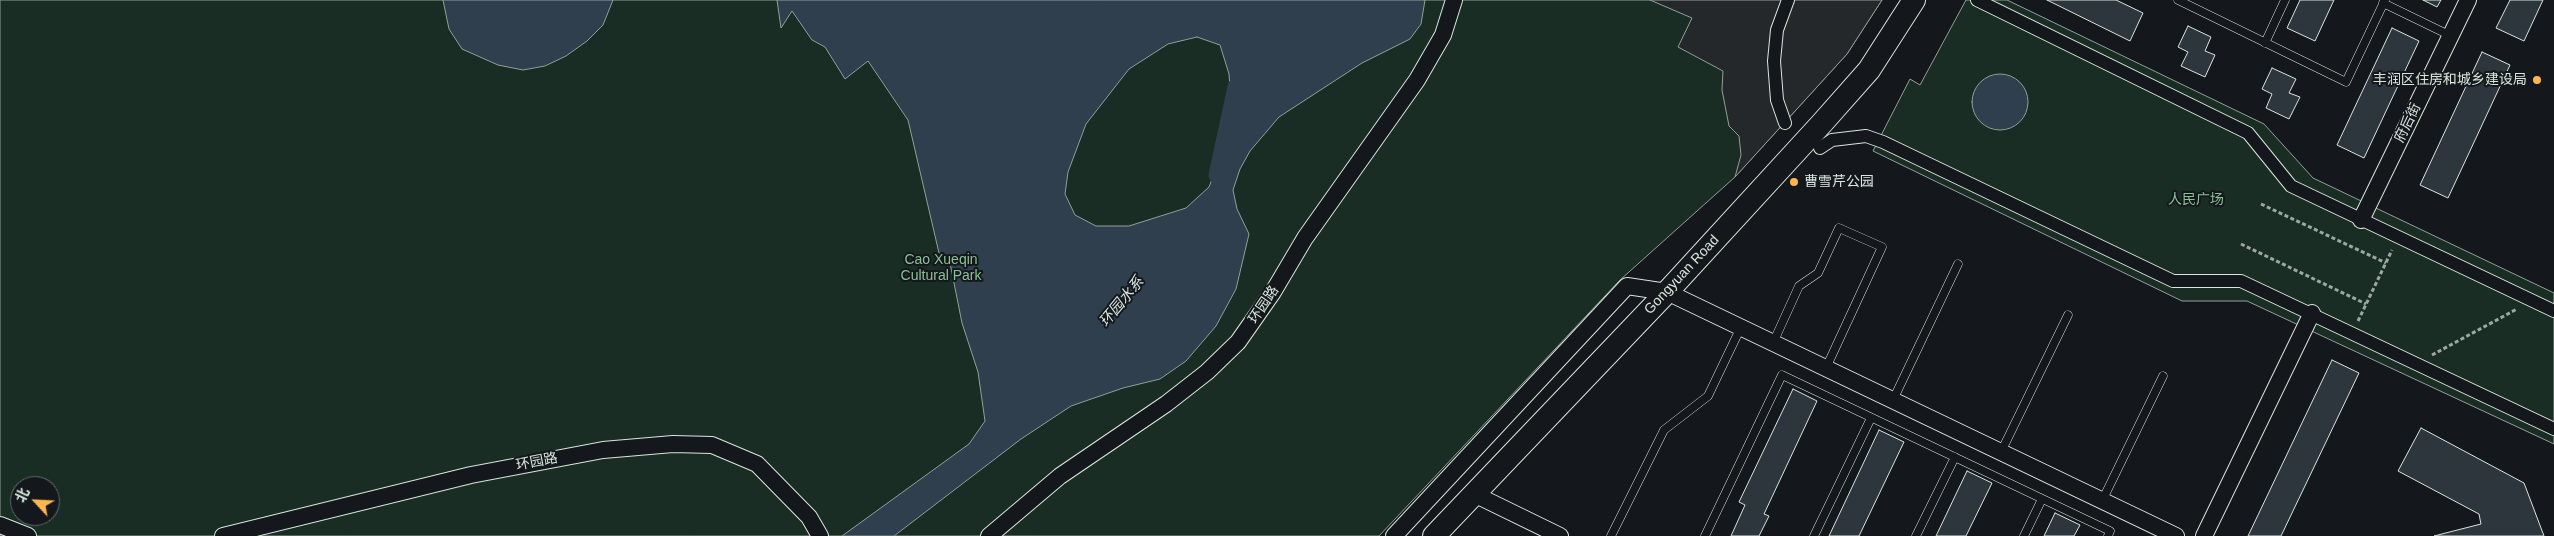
<!DOCTYPE html>
<meta charset="utf-8">
<style>
body{margin:0}
#map{position:relative;width:2554px;height:536px;overflow:hidden;background:#14181c;font-family:Arial,"Noto Sans SC",sans-serif}
canvas{display:block}
.north{position:absolute;left:10px;top:476px;width:50px;height:50px;box-sizing:border-box;background:#14181c;border:1px solid #626a69;border-radius:50%;rotate:295deg;font-size:14px;font-weight:700;line-height:20px;text-align:center;color:#d8e6dc}
.north::after{content:'';display:block;margin:auto;width:18px;height:22px;background:#ffb74d;clip-path:polygon(50% 0,100% 100%,50% 72%,0 100%)}
</style>
<div id="map">
<canvas width="2554" height="536"></canvas>
<div class="north">北</div>
</div>
<script>
const ctx = document.querySelector('canvas').getContext('2d');
ctx.lineJoin = 'round';
function fill(path, color) { ctx.fillStyle = color; ctx.fill(path, 'evenodd'); }
const toPath = rows => new Path2D(rows.map(r => 'M' + r).join(''));
function trace(path, color, width, dash) { ctx.strokeStyle = color; ctx.lineWidth = width; ctx.lineCap = dash ? 'butt' : 'round'; ctx.setLineDash(dash || []); ctx.stroke(path); }
function drawText(font, color, halo, rows, align = 'center') {
  ctx.font = font + ' Arial,"Noto Sans SC",sans-serif'; ctx.lineWidth = 4; ctx.setLineDash([]); ctx.textBaseline = 'middle'; ctx.strokeStyle = halo; ctx.fillStyle = color; for (const [text, x, y, turn = 0] of rows) {
    ctx.save(); ctx.translate(x, y); ctx.rotate((+turn || 0) * Math.PI / 180); ctx.textAlign = isNaN(turn) ? turn : align; if (halo) ctx.strokeText(text, 0, 0); ctx.fillText(text, 0, 0); ctx.restore();
  }
}
const green = toPath([
 [0,0,1882,0,1847,54,1735,177,1620,280,1379,536,0,536,0,0],
 [20,486,50,486,50,516,20,516,20,486],
 [1966,0,2007,0,2264,124,2313,178,2554,293,2554,444,2247,301,2182,301,1873,151,1910,79,1920,85,1966,0]
]);
const parking = toPath([
 [1650,0,1882,0,1847,54,1735,177,1741,155,1739,136,1729,126,1722,90,1723,71,1678,47,1692,18,1650,0]
]);
const water = toPath([
 [443,0,613,0,603,25,587,41,566,56,545,66,523,70,498,65,462,49,449,29,443,0],
 [777,0,1425,0,1421,24,1410,39,1362,63,1279,117,1250,151,1240,169,1233,190,1237,209,1249,234,1236,289,1216,326,1186,361,1160,379,1123,388,1071,406,1021,439,894,536,842,536,969,444,985,421,978,372,962,323,949,258,939,253,908,120,868,61,845,79,825,47,812,40,792,11,781,28,777,0],
 [1197,37,1220,45,1229,74,1232,116,1224,149,1209,187,1186,208,1129,226,1096,226,1075,215,1065,194,1068,172,1086,124,1129,69,1168,44,1197,37],
 '1972 102a28 28 0 1 1 56 0a28 28 0 1 1-56 0Z'
]);
const canal = toPath([
 [1218,175,1237,87]
]);
const building = toPath([
 [2047,0,2116,0,2143,13,2130,41,2047,0],
 [2300,0,2334,0,2315,41,2287,28,2300,0],
 [2423,0,2441,0,2437,7,2423,0],
 [2510,0,2543,0,2524,41,2496,28,2510,0],
 [2188,26,2211,37,2205,51,2215,55,2205,77,2181,66,2188,52,2178,47,2188,26],
 [2392,28,2419,41,2364,158,2337,145,2392,28],
 [2482,52,2510,65,2448,198,2420,185,2482,52],
 [2272,68,2296,79,2289,93,2300,97,2289,119,2266,108,2272,94,2262,89,2272,68],
 [2332,360,2359,373,2281,536,2248,536,2332,360],
 [1793,389,1817,401,1764,514,1769,516,1759,536,1731,536,1745,505,1739,502,1793,389],
 [2421,428,2524,483,2544,536,2434,536,2481,524,2479,514,2398,471,2421,428],
 [1879,430,1904,442,1859,536,1829,536,1879,430],
 [1967,471,1992,483,1966,536,1936,536,1967,471],
 [2055,513,2080,525,2074,536,2044,536,2055,513]
]);
const path = toPath([
 [2261,204,2386,263],
 [2241,244,2366,304],
 [2358,321,2392,250],
 [2432,355,2517,309]
]);
const service = toPath([
 [2178,0,2346,82,2385,0],
 [2383,3,2451,36],
 [2265,43,2285,0],
 [1773,343,1799,286,1818,273,1839,228,1882,247,1826,368],
 [1893,400,1958,264],
 [2001,452,2068,315],
 [2102,501,2163,376],
 [1611,536,1664,430,1708,396,1741,327],
 [1705,536,1782,375,2110,531,2108,536],
 [1814,536,1871,418],
 [1916,536,1955,457],
 [2024,536,2042,499]
]);
const pedestrian = toPath([
 [1977,0,2248,133,2291,186,2554,311],
 [1785,123,1777,100,1774,61,1777,30,1788,0],
 [1820,148,1832,140,1866,136,1883,142,2173,281,2241,281,2554,429]
]);
const minor = toPath([
 [2361,220,2468,0],
 [1474,494,1560,536],
 [0,525,28,536],
 [223,536,471,475,603,450,673,444,712,445,757,464,809,517,820,536],
 [989,536,1060,476,1166,404,1207,372,1238,342,1273,292,1305,238,1417,80,1443,35,1454,0],
 [1394,536,1627,286,1667,292,2176,536],
 [2204,536,2312,313]
]);
const secondary = toPath([
 [1434,536,1667,292,1823,122,1869,70,1914,0]
]);
const markers = [
 [2537,80,5,"#ffb74d"],
 [1794,182,5,"#ffb74d"]
];
const poiNames = [
 ["丰润区住房和城乡建设局",2527,80],
 ["曹雪芹公园",1804,182,"left"]
];
const streetNames = [
 ["府后街",2408,123,-64],
 ["Gongyuan Road",1682,275,-47],
 ["环园路",1264,305,-56],
 ["环园路",537,462,-11]
];
const parkNames = [
 ["人民广场",2196,200],
 ["Cao Xueqin",941,260],
 ["Cultural Park",941,276]
];
const waterNames = [
 ["环园水系",1122,302,-50]
];
fill(green, '#1a2d24');
trace(green, '#939e99', 1);
fill(parking, '#24282b');
trace(parking, '#939e99', 1);
fill(water, '#2f3f4d');
trace(water, '#939e99', 1);
trace(canal, '#2f3f4d', 19);
fill(building, '#2c363c');
trace(building, '#d8e6dc', 1);
trace(service, '#d8e6dc', 9);
trace(pedestrian, '#d8e6dc', 14);
trace(minor, '#d8e6dc', 18);
trace(secondary, '#d8e6dc', 24);
trace(path, '#9da8a2', 3, [4, 2.5]);
trace(service, '#14181c', 8);
trace(pedestrian, '#14181c', 12);
trace(minor, '#14181c', 16);
trace(secondary, '#14181c', 22);
for (const [x, y, r, color] of markers) { const dot = new Path2D(); dot.arc(x, y, r, 0, 2 * Math.PI); ctx.fillStyle = color; ctx.fill(dot); trace(dot, '#14181c', 2); }
drawText('14px', '#d8e6dc', '#14181c', poiNames, 'right');
drawText('14px', '#d8e6dc', '#14181c', streetNames);
drawText('14px', '#8ac095', '#14181c', parkNames);
drawText('italic 15px', '#d8e6dc', '#14181c', waterNames);
</script>
